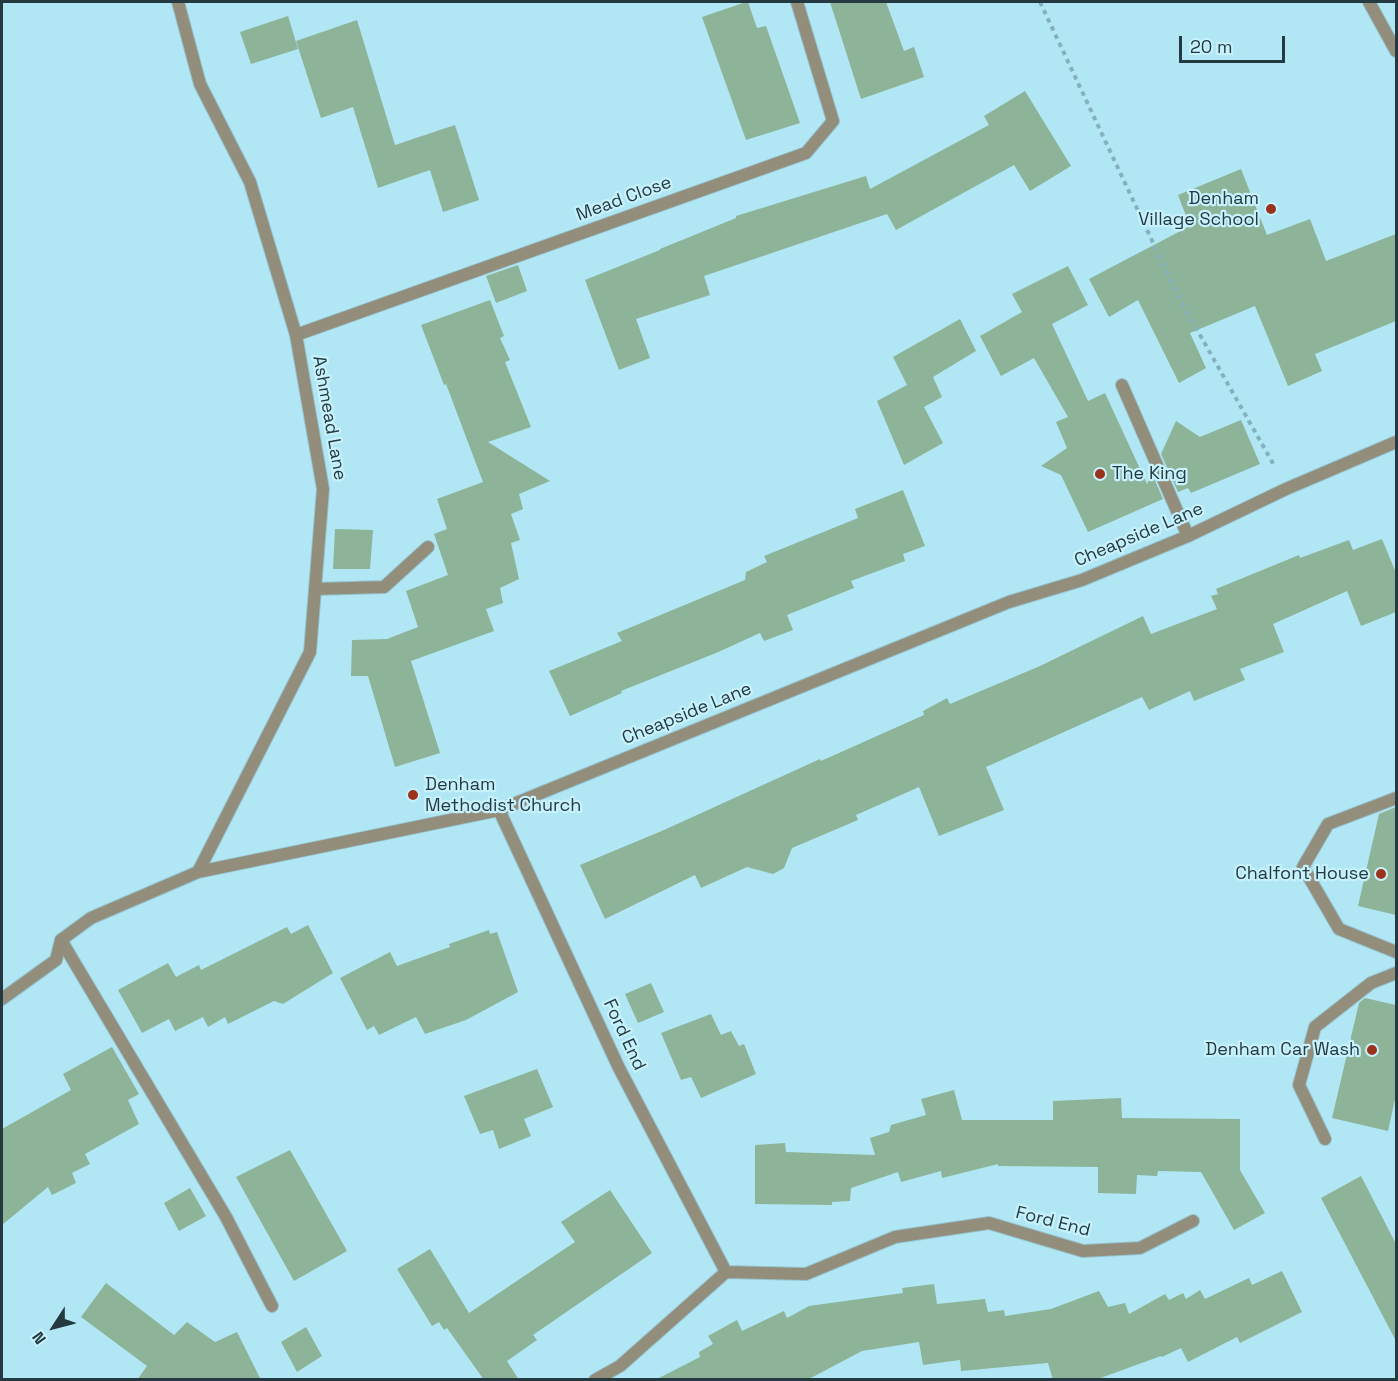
<!DOCTYPE html>
<style>
body{margin:0}
#map{position:relative;width:1398px;height:1381px;overflow:hidden;background:#b1e7f4;font-family:"Space Grotesk",sans-serif}
canvas{display:block}
.frame{position:absolute;inset:0;border:3px solid #253a40;pointer-events:none}
.north{position:absolute;left:24px;top:1297px;width:60px;height:60px;-webkit-text-stroke:4px #c7f2fd;paint-order:stroke;rotate:234deg;font-size:16px;font-weight:700;line-height:24px;text-align:center;color:#253a40}
.north::after{content:'';display:block;margin:auto;width:21px;height:27px;background:#253a40;clip-path:polygon(50% 0,100% 100%,50% 72%,0 100%)}
.scale{position:absolute;left:1179px;top:36px;width:106px;height:27px;box-sizing:border-box;border:3px solid #253a40;border-top:0;padding-left:8px;font-size:18px;line-height:21px;white-space:nowrap;color:#253a40;-webkit-text-stroke:4px #c7f2fd;paint-order:stroke}
</style>
<div id="map">
<canvas width="1398" height="1381"></canvas>
<div class="frame"></div>
<div class="north">N</div>
<div class="scale">20 m</div>
</div>
<script>
const ctx = document.querySelector('canvas').getContext('2d');
ctx.lineJoin = 'round';
function fill(path, color) { ctx.fillStyle = color; ctx.fill(path, 'evenodd'); }
const toPath = rows => new Path2D(rows.map(r => 'M' + r).join(''));
function trace(path, color, width, dash) { ctx.strokeStyle = color; ctx.lineWidth = width; ctx.lineCap = dash ? 'butt' : 'round'; ctx.setLineDash(dash || []); ctx.stroke(path); }
function drawText(font, color, halo, rows, align = 'center') {
  ctx.font = font + ' "Space Grotesk",sans-serif'; ctx.lineWidth = 4.5; ctx.setLineDash([]); ctx.textBaseline = 'middle'; ctx.strokeStyle = halo; ctx.fillStyle = color; for (const [text, x, y, turn = 0] of rows) {
    ctx.save(); ctx.translate(x, y); ctx.rotate((+turn || 0) * Math.PI / 180); ctx.textAlign = isNaN(turn) ? turn : align; if (halo) ctx.strokeText(text, 0, 0); ctx.fillText(text, 0, 0); ctx.restore();
  }
}
const building = toPath([
 [746,2,748,2,757,28,766,26,800,123,746,140,702,17],
 [830,2,886,2,904,51,914,47,924,77,861,99],
 [288,16,298,49,251,64,240,32],
 [357,20,395,145,455,125,479,200,443,212,430,170,378,188,353,107,321,118,296,41],
 [1025,91,1071,166,1030,191,1014,165,896,230,887,214,704,276,710,295,636,319,650,358,619,370,585,280,660,250,660,249,736,218,736,216,866,176,870,189,989,125,984,116],
 [1241,169,1267,235,1310,219,1326,261,1396,234,1396,321,1315,354,1322,371,1288,386,1255,306,1190,333,1206,368,1179,383,1138,300,1109,317,1089,279,1190,226,1178,195],
 [518,265,527,291,496,303,486,276],
 [1068,266,1088,305,1052,324,1088,401,1105,393,1147,484,1152,474,1163,499,1088,532,1061,475,1041,466,1067,448,1056,422,1068,417,1034,358,1001,376,980,336,1022,312,1012,294],
 [490,300,504,336,500,338,510,360,505,362,531,427,488,442,550,481,519,494,523,509,511,514,520,540,511,543,519,579,500,588,503,603,486,609,494,631,411,661,440,753,395,767,368,676,351,676,352,640,387,639,418,627,406,591,448,575,434,534,447,529,437,499,483,482,446,384,444,385,421,325],
 [960,319,976,351,933,377,942,397,924,407,943,443,904,465,877,401,907,385,893,357],
 [1241,420,1260,464,1191,493,1188,488,1178,492,1161,454,1176,421,1200,437],
 [903,490,925,546,903,554,905,561,851,581,854,588,787,615,793,630,764,641,760,633,716,653,621,691,622,693,570,716,549,671,622,641,617,633,745,580,746,572,767,562,764,556,858,518,855,509],
 [335,529,373,530,370,569,333,569],
 [1382,539,1396,573,1396,612,1361,626,1347,591,1273,624,1284,652,1240,669,1245,680,1194,701,1190,691,1149,710,1142,697,986,767,1004,810,939,836,919,787,856,815,858,820,792,848,784,868,773,874,747,867,701,888,695,875,605,919,580,865,664,830,820,759,821,761,924,715,923,711,947,698,950,704,1040,666,1143,616,1151,634,1217,609,1211,596,1218,594,1216,589,1299,555,1300,558,1349,540,1353,550],
 [1396,807,1396,915,1358,906,1379,814],
 [308,925,333,973,283,1004,274,1001,228,1024,225,1017,208,1027,203,1017,175,1031,169,1019,142,1033,118,990,168,963,176,977,199,965,201,970,287,927,291,934],
 [489,930,490,934,497,932,518,992,466,1020,425,1034,416,1017,379,1035,374,1026,367,1030,340,978,390,952,397,966,450,947,449,944],
 [651,983,664,1012,638,1023,625,994],
 [1365,998,1396,1005,1396,1095,1388,1131,1332,1118,1359,1003],
 [711,1014,721,1035,731,1031,739,1046,744,1044,756,1074,701,1098,691,1077,681,1080,661,1033],
 [112,1047,139,1094,128,1100,139,1124,85,1154,90,1164,72,1173,76,1183,52,1195,48,1187,2,1225,2,1129,71,1090,63,1074],
 [537,1069,553,1107,524,1119,531,1136,499,1149,493,1130,480,1134,464,1096],
 [954,1090,962,1120,1053,1120,1053,1101,1121,1098,1122,1118,1240,1119,1240,1170,1265,1213,1234,1230,1201,1172,1158,1171,1157,1176,1137,1175,1136,1194,1098,1193,1098,1167,998,1166,998,1164,942,1178,941,1171,901,1182,898,1172,851,1188,850,1201,832,1202,832,1205,755,1204,755,1145,785,1143,786,1152,875,1155,870,1138,889,1132,891,1125,926,1115,921,1099],
 [290,1150,347,1251,294,1281,236,1177],
 [1361,1176,1396,1244,1396,1341,1321,1198],
 [190,1188,206,1216,179,1231,164,1203],
 [610,1190,652,1253,533,1335,537,1340,507,1361,519,1380,484,1380,447,1328,444,1330,439,1322,432,1326,397,1269,430,1249,469,1313,575,1242,561,1222],
 [1282,1271,1302,1312,1240,1343,1237,1337,1188,1362,1181,1348,1162,1357,1161,1356,1095,1380,1053,1380,1048,1363,961,1371,960,1360,923,1365,919,1342,862,1351,807,1380,655,1380,700,1357,699,1352,713,1344,708,1336,737,1320,742,1331,784,1311,787,1318,809,1306,903,1293,902,1288,934,1284,937,1304,985,1299,988,1312,1004,1310,1005,1316,1051,1309,1099,1291,1108,1307,1125,1303,1129,1314,1165,1294,1169,1300,1183,1293,1186,1299,1200,1290,1205,1299,1249,1278,1252,1285],
 [106,1283,174,1335,187,1322,215,1342,237,1332,261,1380,137,1380,147,1366,81,1317],
 [306,1327,322,1356,297,1372,281,1342]
]);
const path = toPath([
 [1040,2,1179,298,1275,467]
]);
const service = toPath([
 [1369,2,1396,51],
 [1122,385,1188,536],
 [315,589,384,587,428,547],
 [1396,798,1328,824,1303,867,1339,929,1396,952],
 [61,940,226,1217,272,1306],
 [1325,1139,1299,1085,1315,1027,1371,983,1396,973]
]);
const minor = toPath([
 [178,2,200,84,250,182,296,335,323,489,310,652,198,872],
 [296,335,806,153,833,121,797,2],
 [499,810,619,1068,726,1272,806,1274,895,1237,989,1223,1083,1251,1140,1248,1193,1221],
 [2,999,56,960,61,940,91,918,198,872,499,810,1009,602,1082,580,1188,536,1286,489,1396,442],
 [595,1380,620,1366,726,1272]
]);
const markers = [
 [1271,209,6,"#9b321b"],
 [1100,474,6,"#9b321b"],
 [413,795,6,"#9b321b"],
 [1381,874,6,"#9b321b"],
 [1372,1050,6,"#9b321b"]
];
const streetNames = [
 ["Mead Close",624,199,-20],
 ["Ashmead Lane",329,418,80],
 ["Cheapside Lane",1139,535,-23],
 ["Cheapside Lane",687,714,-22],
 ["Ford End",624,1035,65],
 ["Ford End",1053,1222,14]
];
const poiNames = [
 ["Denham",1259,199],
 ["Village School",1259,220],
 ["The King",1112,474,"left"],
 ["Denham",425,785,"left"],
 ["Methodist Church",425,806,"left"],
 ["Chalfont House",1369,874],
 ["Denham Car Wash",1360,1050]
];
fill(building, '#8db498');
trace(service, '#95c4d0', 14);
trace(minor, '#95c4d0', 14);
trace(path, '#85b1bc', 4, [4.5, 4.5]);
trace(service, '#938e7c', 12);
trace(minor, '#938e7c', 12);
for (const [x, y, r, color] of markers) { const dot = new Path2D(); dot.arc(x, y, r, 0, 2 * Math.PI); ctx.fillStyle = color; ctx.fill(dot); trace(dot, '#c7f2fd', 2); }
drawText('18px', '#253a40', '#c7f2fd', streetNames);
drawText('18px', '#253a40', '#c7f2fd', poiNames, 'right');
</script>
